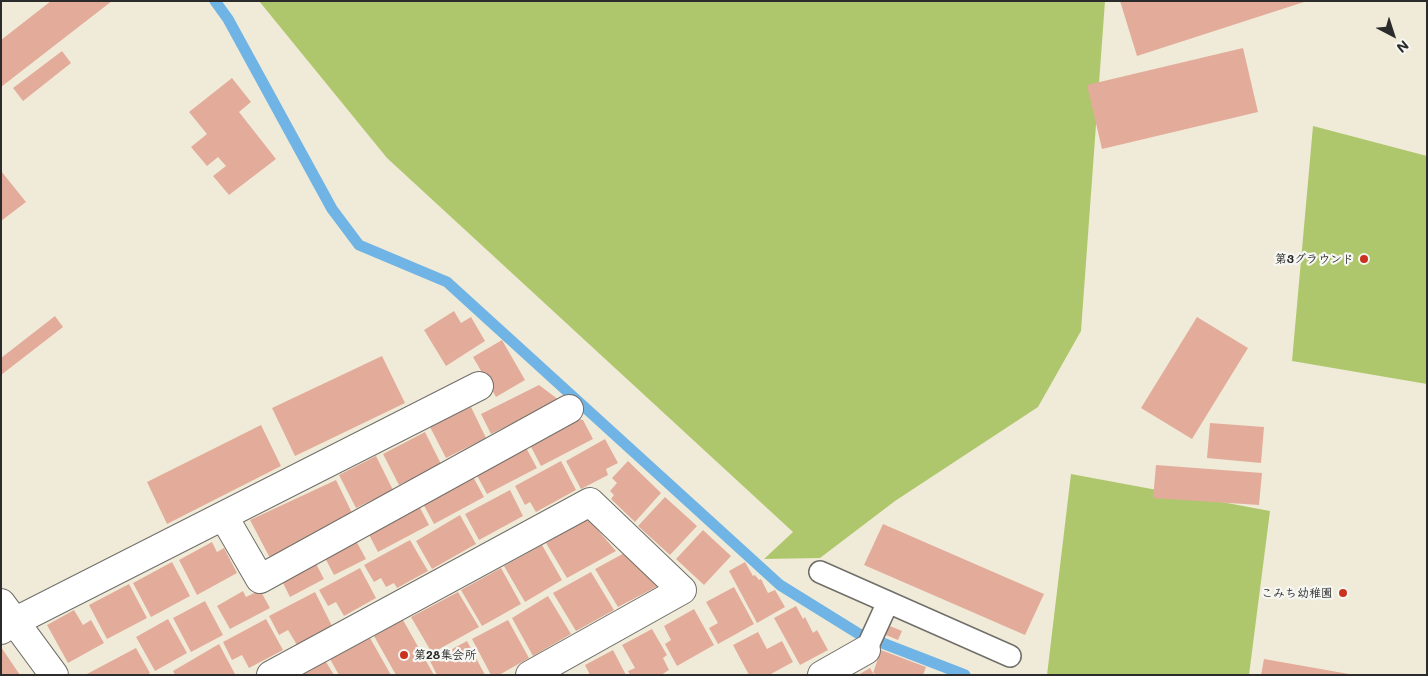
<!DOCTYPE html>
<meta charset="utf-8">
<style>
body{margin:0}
#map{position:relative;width:1428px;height:676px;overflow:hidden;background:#f0ebd8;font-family:Mali,sans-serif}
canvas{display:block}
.frame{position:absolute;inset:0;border:2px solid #2b2b2b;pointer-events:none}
.north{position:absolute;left:1368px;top:10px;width:50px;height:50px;-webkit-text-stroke:4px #f6f6f2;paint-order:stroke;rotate:140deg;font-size:14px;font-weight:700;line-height:20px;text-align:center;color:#2b2b2b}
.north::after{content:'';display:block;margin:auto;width:18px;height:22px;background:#2b2b2b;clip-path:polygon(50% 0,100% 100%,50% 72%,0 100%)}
</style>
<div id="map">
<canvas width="1428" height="676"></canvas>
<div class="frame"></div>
<div class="north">N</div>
</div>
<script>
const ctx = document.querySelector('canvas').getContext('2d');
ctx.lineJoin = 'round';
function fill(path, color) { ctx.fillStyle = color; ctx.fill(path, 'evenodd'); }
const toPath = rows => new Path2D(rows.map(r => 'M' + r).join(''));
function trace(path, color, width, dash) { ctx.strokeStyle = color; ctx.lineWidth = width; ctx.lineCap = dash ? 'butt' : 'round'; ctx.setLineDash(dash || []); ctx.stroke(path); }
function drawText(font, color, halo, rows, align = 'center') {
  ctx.font = font + ' Mali,"Klee One",sans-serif'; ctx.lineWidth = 4.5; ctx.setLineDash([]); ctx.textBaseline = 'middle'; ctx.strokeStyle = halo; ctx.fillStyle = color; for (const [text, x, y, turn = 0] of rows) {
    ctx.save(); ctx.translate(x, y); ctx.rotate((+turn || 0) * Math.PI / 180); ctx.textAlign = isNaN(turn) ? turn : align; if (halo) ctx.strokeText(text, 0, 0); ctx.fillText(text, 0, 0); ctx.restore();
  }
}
const green = toPath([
 [259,1,1105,1,1081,331,1038,407,895,501,820,558,764,559,793,532,387,158],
 [1313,126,1427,156,1427,384,1292,361],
 [1071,474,1270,511,1249,675,1047,675]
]);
const stream = toPath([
 [215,1,228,19,332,209,359,245,447,282,780,585,859,634,965,675]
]);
const building = toPath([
 [51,1,112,1,1,87,1,40],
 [1120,1,1304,1,1304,2,1137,56],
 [1243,48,1258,112,1102,149,1087,85],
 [62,51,71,63,23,101,13,88],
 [232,78,251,102,239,112,276,159,229,195,213,176,226,166,218,157,207,166,191,147,207,134,189,112],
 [1,171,26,202,1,221],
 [454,311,461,323,471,317,485,341,446,366,424,330],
 [55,316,63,327,1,375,1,358],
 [1197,317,1248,348,1192,439,1141,408],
 [502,340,525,380,496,397,473,357],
 [382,356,405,403,295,456,272,408],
 [539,385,559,400,491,434,481,414],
 [471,407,486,438,446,458,430,427],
 [575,418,583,420,593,439,541,466,529,443],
 [1210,423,1264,427,1261,463,1207,458],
 [261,425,281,466,167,524,147,482],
 [425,432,441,464,399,485,383,454],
 [605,439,618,463,606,469,608,475,581,489,566,461],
 [524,444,537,468,487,494,474,470],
 [376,456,393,490,356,508,339,475],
 [561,461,576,490,536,512,530,502,525,505,515,486],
 [628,461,661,493,635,522,611,499,614,495,610,491,617,483,612,478],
 [1156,465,1262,473,1259,505,1153,498],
 [471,473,484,497,434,524,421,500],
 [336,480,353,515,270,558,250,520],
 [510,490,523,516,479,540,465,514],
 [665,497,697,526,670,555,638,526],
 [417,502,429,525,378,552,366,529],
 [460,515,476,544,432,569,416,541],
 [588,519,616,551,567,578,546,543],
 [883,524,1044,594,1025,635,864,565],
 [703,530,731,556,704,585,676,559],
 [354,537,366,559,334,575,323,554],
 [410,540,428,571,397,588,394,583,386,587,381,578,374,582,364,565],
 [212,542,217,552,224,548,237,573,197,595,179,560],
 [542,545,562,580,525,602,504,566],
 [628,551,660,585,618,607,595,569],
 [313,558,324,579,290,597,280,577],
 [172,562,190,596,151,617,133,583],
 [745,562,753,576,755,575,759,580,761,579,768,593,775,590,785,607,757,623,729,571],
 [360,568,376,598,344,616,336,602,328,606,319,590],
 [501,568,521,604,482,626,461,590],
 [591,572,614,610,576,631,553,593],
 [129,584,147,618,107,639,89,605],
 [734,587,754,624,718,644,709,628,718,623,706,602],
 [260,590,270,608,230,629,217,606,243,591,246,597],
 [315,592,332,626,297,645,288,630,279,635,269,616],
 [458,592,479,627,432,653,411,617],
 [548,596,571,634,533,656,512,618],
 [205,601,223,635,191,652,173,618],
 [796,606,803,619,805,617,813,633,817,630,828,650,800,665,774,618],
 [694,609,714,645,677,666,665,644,671,640,664,626],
 [74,610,83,625,91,620,104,643,68,663,47,625],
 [168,619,187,653,155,671,136,637],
 [266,619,283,650,249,668,242,655,232,660,223,642],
 [403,620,434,675,396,675,374,636],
 [508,620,529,658,499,675,491,675,472,639],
 [890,626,902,631,898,640,886,635],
 [652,629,667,655,663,658,669,670,661,675,630,675,628,671,635,668,622,645],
 [758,632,767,649,782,641,793,662,769,675,749,675,733,645],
 [370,638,391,675,339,675,330,659],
 [467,641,485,675,437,675,430,661],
 [219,644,235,674,175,675,173,671],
 [1,647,20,675,1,675],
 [136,648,150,673,147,675,85,675],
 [613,650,626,675,590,675,585,665],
 [881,650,926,667,923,675,879,675,873,673],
 [1264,659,1349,674,1349,675,1261,675],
 [326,662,334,675,302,675],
 [870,668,874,675,858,675]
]);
const lane = toPath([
 [820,572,1010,656],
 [866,650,888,602]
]);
const street = toPath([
 [224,517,260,579,569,409],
 [1,603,54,675],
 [1,630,14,622,479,386],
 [271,675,590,502,682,590,530,675],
 [822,675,866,650]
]);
const markers = [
 [1364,259,5,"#c8321e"],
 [1343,593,5,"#c8321e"],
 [404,655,5,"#c8321e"]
];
const poiNames = [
 ["第3グラウンド",1354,259],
 ["こみち幼稚園",1333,593],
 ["第28集会所",414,655,"left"]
];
fill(green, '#afc76c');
trace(stream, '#6fb4e5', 11);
fill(building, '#e3ac9a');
trace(lane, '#706e68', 24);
trace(street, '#706e68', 30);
trace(lane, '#fff', 21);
trace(street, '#fff', 28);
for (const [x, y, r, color] of markers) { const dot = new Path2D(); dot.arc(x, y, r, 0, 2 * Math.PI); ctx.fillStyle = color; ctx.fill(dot); trace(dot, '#f6f6f2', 2); }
drawText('bold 12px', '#2b2b2b', '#f6f6f2', poiNames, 'right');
</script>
